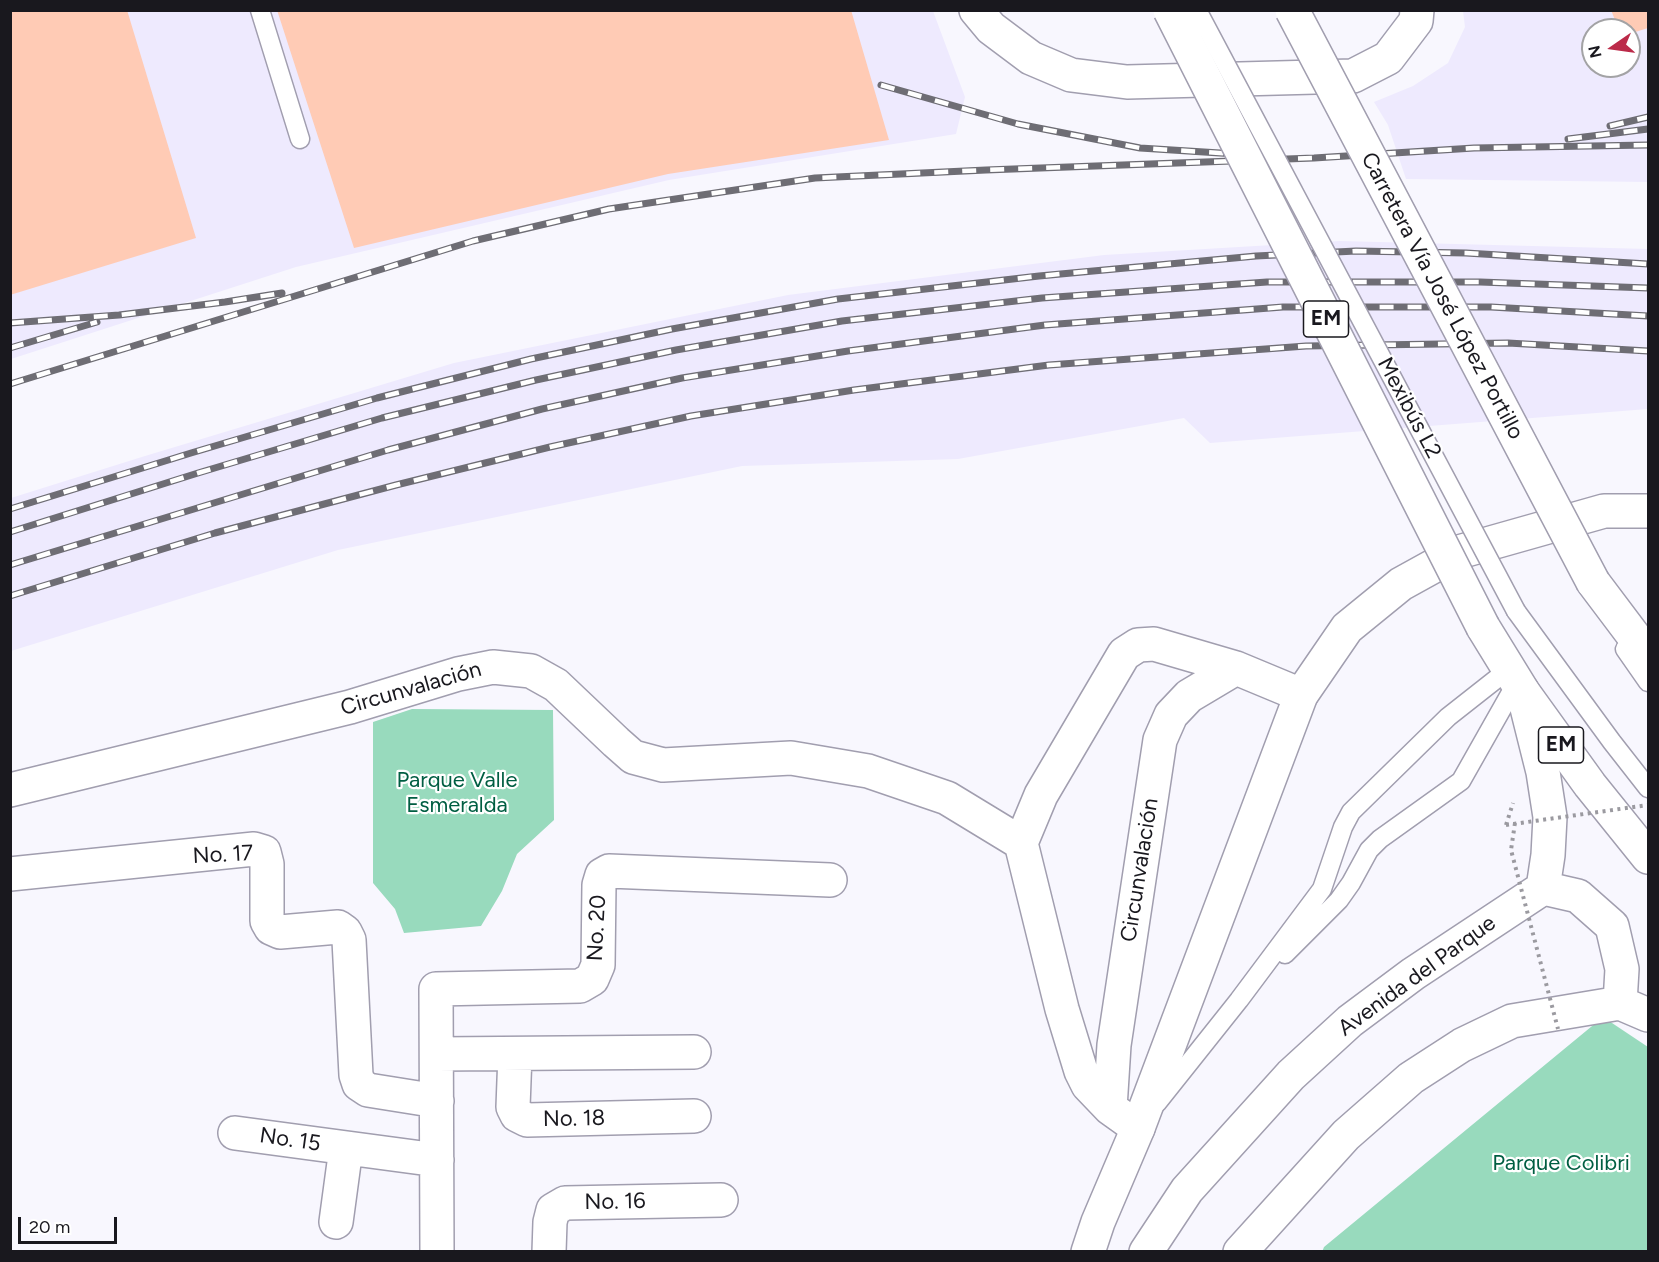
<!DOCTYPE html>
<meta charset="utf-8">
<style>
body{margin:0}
#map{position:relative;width:1659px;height:1262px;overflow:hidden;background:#f8f7fe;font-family:Figtree,sans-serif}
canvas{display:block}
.frame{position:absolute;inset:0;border:12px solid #19181e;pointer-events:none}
.north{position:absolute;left:1581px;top:18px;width:60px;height:60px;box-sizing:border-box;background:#fff;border:2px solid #a3a3a5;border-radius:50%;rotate:257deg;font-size:16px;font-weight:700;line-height:24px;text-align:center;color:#19181e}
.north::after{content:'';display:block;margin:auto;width:21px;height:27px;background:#bb2a49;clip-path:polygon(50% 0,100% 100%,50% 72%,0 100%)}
.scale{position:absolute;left:18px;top:1217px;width:99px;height:27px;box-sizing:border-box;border:3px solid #19181e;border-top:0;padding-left:8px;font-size:18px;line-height:21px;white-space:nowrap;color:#19181e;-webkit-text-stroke:4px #fff;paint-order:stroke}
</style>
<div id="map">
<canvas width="1659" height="1262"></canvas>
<div class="frame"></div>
<div class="north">N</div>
<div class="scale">20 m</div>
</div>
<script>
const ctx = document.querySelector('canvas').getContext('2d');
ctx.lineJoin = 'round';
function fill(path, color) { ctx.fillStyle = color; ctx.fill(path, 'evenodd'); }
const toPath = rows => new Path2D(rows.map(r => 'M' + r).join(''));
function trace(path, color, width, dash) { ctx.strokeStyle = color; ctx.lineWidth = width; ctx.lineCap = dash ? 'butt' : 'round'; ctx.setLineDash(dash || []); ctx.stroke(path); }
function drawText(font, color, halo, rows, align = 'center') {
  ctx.font = font + ' Figtree,sans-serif'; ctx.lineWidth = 4.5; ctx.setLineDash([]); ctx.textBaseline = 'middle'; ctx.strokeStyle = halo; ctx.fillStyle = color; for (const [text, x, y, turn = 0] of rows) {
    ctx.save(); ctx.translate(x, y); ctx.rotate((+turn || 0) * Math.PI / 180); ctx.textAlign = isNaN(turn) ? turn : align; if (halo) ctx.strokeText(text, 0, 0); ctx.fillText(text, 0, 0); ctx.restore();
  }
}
const built = toPath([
 [11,11,933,11,965,97,956,134,669,180,296,267,11,359],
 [1463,11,1648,11,1648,182,1406,179,1388,125,1374,102,1413,86,1448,63,1465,27],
 [1593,30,1629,30,1629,66,1593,66],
 [1340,241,1648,249,1648,409,1210,443,1184,418,958,459,742,466,338,550,11,651,11,498,145,456,454,363,788,295,1104,255]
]);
const green = toPath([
 [412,709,553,710,554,820,517,854,502,891,481,926,404,933,395,909,373,883,373,722],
 [1603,1017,1648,1047,1648,1251,1322,1252,1324,1247]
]);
const building = toPath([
 [10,10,127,10,196,238,10,295],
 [277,10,851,10,889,140,668,174,354,248],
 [1611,10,1648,10,1648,28,1629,34,1629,30,1619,30]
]);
const path = toPath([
 [1506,825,1513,803]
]);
const lane = toPath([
 [260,10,300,139],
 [1516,611,1612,742,1648,788],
 [1625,649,1648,682],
 [1285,954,1339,900,1351,883,1369,850,1380,839,1461,781,1517,682],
 [1157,1103,1239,1000,1322,889,1343,827,1351,812,1448,717,1509,669]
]);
const street = toPath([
 [10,790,350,707,458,674,493,667,531,671,556,685,616,742,633,757,663,765,791,758,868,771,947,798,1021,843],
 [10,874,254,849,264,852,267,864,267,921,271,928,280,932,338,927,345,932,349,940,356,1075,359,1084,368,1090,437,1101],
 [437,1054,694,1052],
 [515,1054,513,1107,517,1115,527,1120,694,1116],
 [1110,1108,1114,1045,1160,740,1171,715,1189,696,1236,668],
 [1138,1128,1110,1108,1088,1085,1081,1071,1062,1009,1021,843,1041,795,1124,654,1138,645,1154,644,1236,668,1301,695],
 [235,1133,437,1160],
 [336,1222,346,1148],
 [437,1252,436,989,580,986,592,979,598,965,599,885,602,875,609,871,830,880],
 [549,1252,550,1222,553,1210,565,1203,721,1200]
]);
const secondary = toPath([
 [976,10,991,28,1031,58,1071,75,1127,82,1353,76,1388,58,1416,21,1417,10],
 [1543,888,1578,896,1612,926,1622,969,1620,1003],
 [1088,1252,1098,1222,1138,1128,1301,695,1347,628,1401,584,1459,552,1604,511,1648,511],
 [1146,1252,1187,1190,1291,1075,1350,1021,1413,974,1543,888,1548,855,1550,817,1543,772,1523,692],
 [1240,1252,1346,1135,1411,1078,1462,1045,1512,1021,1620,1003,1648,1015]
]);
const primary = toPath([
 [1593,582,1648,655],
 [1483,627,1523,692,1590,785,1648,857]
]);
const rail = toPath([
 [881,85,1018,124,1140,148,1236,154],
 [1610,126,1648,117],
 [1568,139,1648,129],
 [10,323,119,315,225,302,282,293],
 [10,348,97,322],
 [10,384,473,241,609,209,815,178,986,170,1314,158,1474,148,1648,145],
 [10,509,191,453,377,398,531,359,672,329,838,299,1039,276,1256,256,1356,251,1466,253,1648,264],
 [10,532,198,473,382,418,536,380,676,350,842,321,1042,298,1267,282,1480,282,1648,288],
 [10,565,388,450,542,409,682,378,848,351,1045,325,1283,307,1491,307,1648,316],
 [10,596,215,533,396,485,550,447,691,416,854,390,1049,365,1306,346,1508,343,1648,351]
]);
const pathBridge = toPath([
 [1515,823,1511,850,1558,1029],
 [1506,825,1648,805]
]);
const laneBridge = toPath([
 [1197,10,1516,611]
]);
const primaryBridge = toPath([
 [1170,10,1483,627],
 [1292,10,1593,582]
]);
const shields = [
 [1326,319,45],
 [1561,745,45]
];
const shieldNames = [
 ["EM",1326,319],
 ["EM",1561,745]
];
const streetNames = [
 ["Carretera Vía José López Portillo",1442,296,62],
 ["Mexibús L2",1409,408,62],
 ["Circunvalación",411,689,-16],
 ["No. 17",223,855,-3],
 ["Circunvalación",1140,870,-81],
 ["No. 20",597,928,-87],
 ["Avenida del Parque",1417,976,-36],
 ["No. 18",574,1119,-1],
 ["No. 15",290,1140,8],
 ["No. 16",615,1202,-1]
];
const parkNames = [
 ["Parque Valle",457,781],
 ["Esmeralda",457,806],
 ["Parque Colibri",1561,1164]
];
fill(built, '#eeeafe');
fill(green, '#98dabd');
fill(building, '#ffcbb5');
trace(lane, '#a19eaf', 21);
trace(street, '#a19eaf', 36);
trace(secondary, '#a19eaf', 36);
trace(primary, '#a19eaf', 36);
trace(path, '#9b9aa0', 4, [3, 4.5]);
trace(lane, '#fff', 18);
trace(street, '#fff', 33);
trace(secondary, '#fff', 33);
trace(primary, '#fff', 33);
trace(rail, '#6e6d74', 7);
trace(rail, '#fff', 4.5, [14]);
trace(laneBridge, '#a19eaf', 21, []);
trace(primaryBridge, '#a19eaf', 36, []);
trace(pathBridge, '#9b9aa0', 4, [3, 4.5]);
trace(laneBridge, '#fff', 18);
trace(primaryBridge, '#fff', 33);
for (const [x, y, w] of shields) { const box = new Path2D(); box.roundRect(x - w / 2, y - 18, w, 36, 4.5); ctx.fillStyle = '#fff'; ctx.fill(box); trace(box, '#19181e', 1.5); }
drawText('bold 21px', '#19181e', null, shieldNames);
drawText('22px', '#19181e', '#fff', streetNames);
drawText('22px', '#005e42', '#fff', parkNames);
</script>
